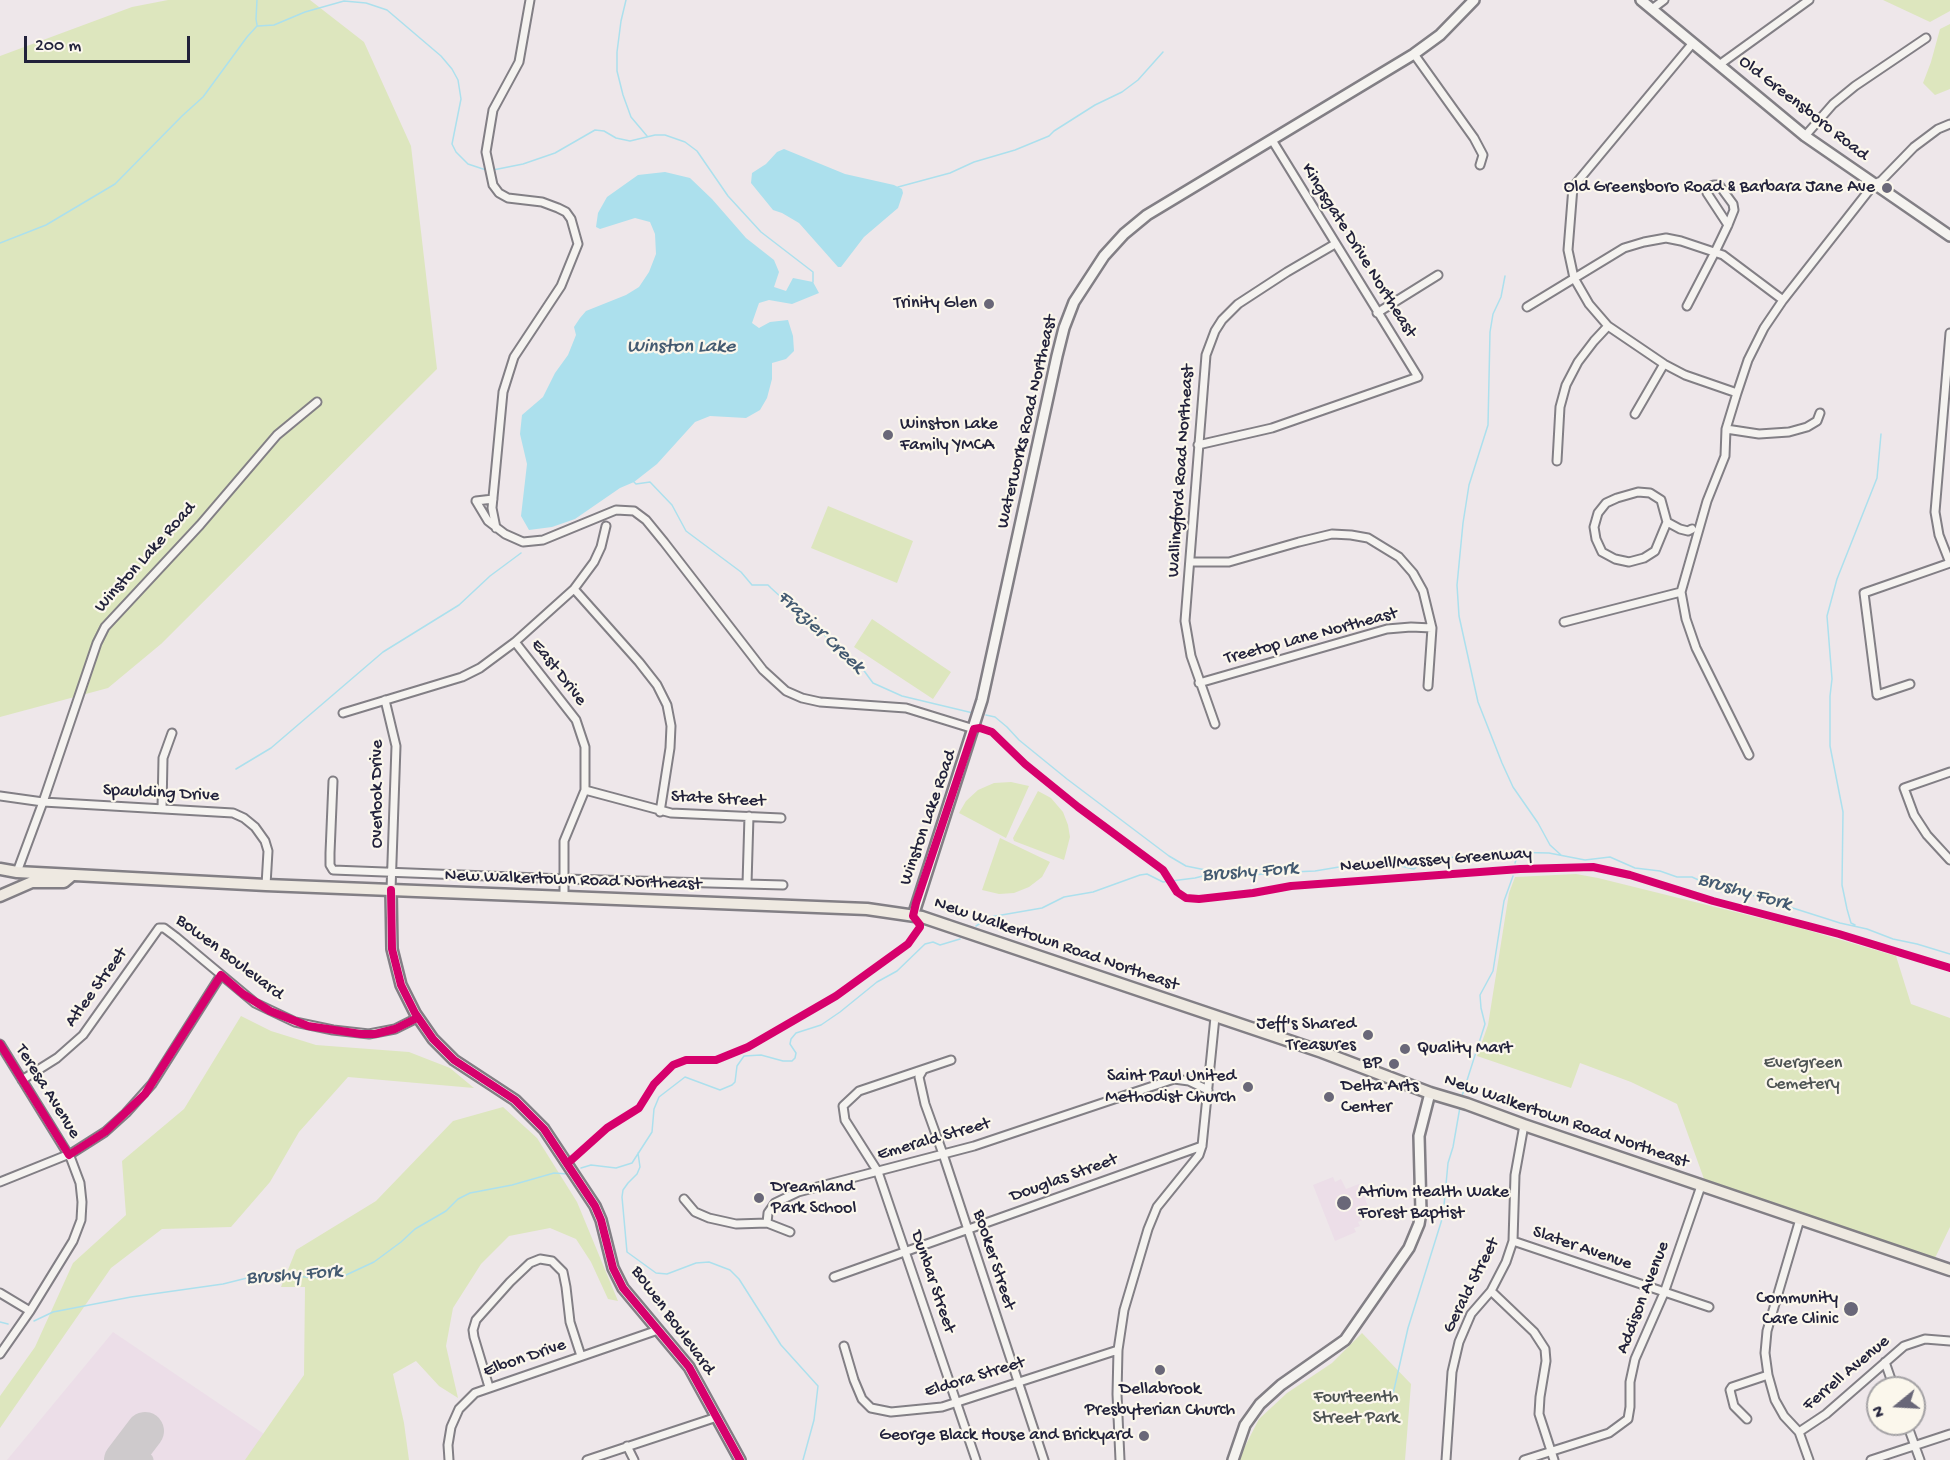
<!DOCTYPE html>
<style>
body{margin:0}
#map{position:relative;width:1950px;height:1460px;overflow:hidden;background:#eee7ea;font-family:"Gochi Hand",sans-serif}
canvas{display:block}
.north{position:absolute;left:1866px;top:1376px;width:60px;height:60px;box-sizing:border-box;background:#fbf7ec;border:2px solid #a4a2a5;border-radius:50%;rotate:252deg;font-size:16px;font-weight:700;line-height:24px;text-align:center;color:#22223b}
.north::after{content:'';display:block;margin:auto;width:21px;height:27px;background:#696778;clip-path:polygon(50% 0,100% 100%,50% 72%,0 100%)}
.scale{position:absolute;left:24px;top:36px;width:166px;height:27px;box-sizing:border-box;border:3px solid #22223b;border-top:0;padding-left:8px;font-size:18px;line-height:21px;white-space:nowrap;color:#22223b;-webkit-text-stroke:4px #fbf7ec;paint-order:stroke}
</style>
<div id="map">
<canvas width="1950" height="1460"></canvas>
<div class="north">N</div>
<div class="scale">200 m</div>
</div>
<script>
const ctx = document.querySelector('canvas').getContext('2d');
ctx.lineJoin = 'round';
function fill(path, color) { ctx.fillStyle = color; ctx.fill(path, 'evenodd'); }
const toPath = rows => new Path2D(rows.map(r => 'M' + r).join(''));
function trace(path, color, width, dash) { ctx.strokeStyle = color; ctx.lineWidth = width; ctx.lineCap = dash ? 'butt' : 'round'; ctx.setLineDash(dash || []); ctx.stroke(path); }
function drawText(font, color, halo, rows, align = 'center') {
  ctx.font = font + ' "Gochi Hand",sans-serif'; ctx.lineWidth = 4.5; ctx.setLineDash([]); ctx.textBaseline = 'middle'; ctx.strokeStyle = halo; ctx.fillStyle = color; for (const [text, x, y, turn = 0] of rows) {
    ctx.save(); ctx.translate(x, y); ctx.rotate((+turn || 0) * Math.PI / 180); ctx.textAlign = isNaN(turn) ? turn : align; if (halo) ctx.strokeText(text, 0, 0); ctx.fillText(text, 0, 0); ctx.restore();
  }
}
const built = toPath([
 [1333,1177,1335,1182,1341,1179,1346,1189,1359,1184,1372,1216,1358,1222,1360,1226,1354,1228,1356,1232,1335,1241,1313,1185],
 [113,1332,273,1440,258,1460,7,1460]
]);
const green = toPath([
 [168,0,310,0,364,42,411,146,437,369,161,644,108,688,0,717,0,56,132,7],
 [1883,0,1950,0,1950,11,1930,22],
 [1950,24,1950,89,1935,95,1923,83,1931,62,1940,29],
 [828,506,913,541,897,583,811,548],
 [872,619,951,672,933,699,854,647],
 [1011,782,1029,786,1006,838,959,813,966,801,978,790,994,783],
 [1038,791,1051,798,1063,812,1068,825,1070,837,1064,860,1014,841,1013,838],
 [1000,838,1050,862,1042,877,1029,887,1014,893,999,894,982,890],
 [1576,874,1598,878,1800,928,1896,956,1911,1004,1950,1018,1950,1227,1935,1258,1704,1179,1677,1104,1631,1082,1580,1063,1571,1088,1477,1056,1488,1025,1509,893,1515,877],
 [241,1016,271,1031,316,1045,409,1052,450,1068,474,1088,348,1077,299,1132,270,1182,231,1227,162,1229,111,1268,0,1428,0,1396,35,1347,73,1263,126,1215,122,1161,184,1109],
 [503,1107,537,1138,577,1202,618,1301,608,1299,591,1262,576,1239,550,1228,509,1236,481,1264,453,1308,446,1346,458,1398,439,1386,416,1361,393,1374,404,1423,409,1460,245,1460,304,1375,305,1287,281,1287,296,1250,376,1201,453,1121],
 [1362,1333,1411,1384,1405,1460,1238,1460,1259,1419,1287,1393,1332,1363]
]);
const water = toPath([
 [784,149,845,174,894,185,902,189,903,193,898,208,864,237,841,267,838,267,799,223,782,213,773,210,751,183,752,173,766,164,777,152],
 [665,172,690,178,712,199,746,238,774,260,779,272,774,287,786,291,793,278,813,282,819,293,792,304,769,300,759,303,752,323,759,328,770,322,788,320,793,336,794,351,786,359,772,363,772,379,767,398,760,410,746,418,710,416,695,422,657,464,634,482,620,488,575,519,552,527,529,530,521,516,527,464,520,434,522,415,543,397,555,373,568,355,576,335,574,327,580,318,586,311,626,295,639,287,649,272,656,254,655,234,650,222,635,218,600,229,596,227,598,213,607,197,638,175]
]);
const stream = toPath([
 [257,0,256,19,257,25],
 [626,0,621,21,617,52,617,71,623,95,631,117,647,136],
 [258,26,274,25,305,12,344,1,366,3,387,10,441,56,452,69,458,80,461,99,452,144,456,152,468,164,486,170],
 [493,170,523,164,555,153,595,130,604,131,616,138,630,141,655,135,665,135,685,142,697,151,728,196,761,232,813,272,813,282],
 [898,187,950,173,974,162,1015,150,1049,136,1054,131,1095,105,1122,92,1138,80,1163,52],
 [0,243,46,225,115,184,182,116,203,97,247,37,257,26],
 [1505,276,1501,297,1493,314,1490,332,1488,425,1469,485,1463,523,1457,585,1459,616,1478,702,1502,763,1513,787,1538,823,1550,845,1561,855],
 [634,482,636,484,650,482,672,505,686,531,741,572,752,585,768,585,771,588,794,609,807,625,822,632,839,652,862,668,873,683,902,696,973,713],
 [986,715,995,717,1007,727,1019,740,1067,779,1169,856,1186,866,1240,877,1270,873,1315,871,1357,864,1396,865,1414,869,1427,860,1465,856,1479,857,1502,852,1549,853,1585,860,1610,857,1635,868,1660,871,1677,877,1692,877,1705,883,1733,889,1840,923,1867,929,1893,939,1917,944,1950,954],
 [236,769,271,748,383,652,459,605,490,576,521,553],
 [1515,863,1518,854],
 [1855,925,1851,923,1847,909,1842,885,1843,812,1830,746,1830,696,1832,679,1827,616,1837,579,1877,478,1881,434],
 [976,926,990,917,1042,908,1064,897,1093,892,1140,875,1147,874,1163,882,1195,878,1219,872],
 [1462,1096,1485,1024,1481,1008,1480,995,1493,971,1504,901,1513,876],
 [638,1153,640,1167,637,1174,628,1183,623,1190,622,1197,627,1252,656,1273,667,1274,696,1263,709,1262,730,1270,739,1279,781,1345,818,1386,814,1420,803,1460],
 [581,1168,591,1165,616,1168,632,1163,652,1132,654,1109,659,1097,685,1077,720,1090,732,1085,735,1082,737,1066,744,1056,761,1055,783,1061,792,1061,795,1058,796,1053,790,1044,791,1039,796,1033,821,1025,840,1012,877,982,897,971,925,944,933,942,940,945,960,939],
 [34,1321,53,1312,131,1297,223,1284,255,1276,280,1275,319,1278,346,1275,374,1262,401,1242,415,1229,446,1211,458,1199,470,1193,512,1185,554,1173,568,1174],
 [0,1322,8,1324],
 [1393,1394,1408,1328,1443,1216,1448,1163,1453,1147,1460,1107]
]);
const taxiway = toPath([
 [131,1449,146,1460]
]);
const runway = toPath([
 [123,1460,145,1431]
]);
const street = toPath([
 [1652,9,1664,0],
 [1692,44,1573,187,1568,250,1574,278,1589,304,1608,326,1664,364,1685,375,1737,393],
 [1414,54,1474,138,1483,155,1480,165],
 [1719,65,1809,0],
 [1805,136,1833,104,1855,86,1926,38],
 [1687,306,1715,252,1728,225,1734,210,1733,204,1719,185,1714,185,1708,187,1707,193,1728,225],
 [1527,307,1624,248,1644,242,1666,238,1681,241,1723,255,1783,300],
 [1377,313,1438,275],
 [1635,414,1664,364],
 [1726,429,1759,434,1789,432,1807,427,1817,421,1820,413],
 [1198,445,1272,428,1418,377,1272,140],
 [1557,461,1560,407,1566,385,1578,362,1594,341,1608,326],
 [493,499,476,501,488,521,505,534,523,542,543,540,616,510,634,511,646,520,664,542,763,670,786,691,802,698,820,702,906,708,974,729],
 [1667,522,1655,551,1644,558,1629,562,1615,559,1602,552,1596,539,1594,527,1598,513,1606,503,1617,498,1638,492,1650,493,1661,500,1667,522,1680,529,1688,531,1692,529],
 [496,528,492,508,503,392,514,357,561,286,578,244,571,219,566,212,558,208,542,202,508,198,499,193,493,185,486,152,493,110,519,62,530,0],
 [1190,562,1229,562,1299,542,1332,534,1351,535,1368,538,1399,557,1413,573,1423,591,1432,628,1428,686],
 [1950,563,1939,535,1935,512,1950,333],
 [574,589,639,662,657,685,667,705,671,726,670,748,660,812],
 [1564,622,1681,592],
 [515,642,576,720,585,747,585,790,564,841,564,897],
 [1199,683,1387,629,1411,627,1432,628],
 [1910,684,1877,695,1864,593,1950,563],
 [385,700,396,746,391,890],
 [343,713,462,677,480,668,515,642,574,589,594,562,601,547,606,526],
 [1215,724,1191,656,1185,621,1206,355,1215,331,1222,320,1238,304,1287,272,1335,244],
 [1749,755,1696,648,1686,619,1681,592,1707,501,1725,456,1726,429,1737,393,1748,360,1764,328,1783,300,1874,184,1881,181,1914,147,1938,129,1950,124],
 [1950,772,1904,788,1914,815,1927,835,1950,860],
 [333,781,330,853,330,865,333,870,565,879,783,885],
 [585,790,671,813,781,818],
 [0,796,43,802,233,813,244,818,255,827,265,841,268,851,266,885],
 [162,809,163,758,172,733],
 [17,872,43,802,97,643,105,627,200,525,277,435,317,402],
 [747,884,749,816],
 [0,1044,71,1159,80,1183,82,1202,81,1220,73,1241,30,1311,0,1354],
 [951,1060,859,1091,843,1106,845,1120,878,1172,976,1460],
 [923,1070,919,1077,925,1104,943,1154,1044,1460],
 [22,1080,57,1058,83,1035,159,928,164,928,176,937,255,1003,295,1022,333,1030,369,1034,395,1029,417,1018],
 [0,1182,72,1153,105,1132,126,1113,152,1084,221,975],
 [684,1199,695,1212,709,1218,736,1224,767,1223,790,1232],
 [1800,1219,1767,1331,1765,1353,1768,1375,1775,1400,1784,1416,1799,1432,1809,1460],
 [767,1223,768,1213,775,1203,798,1192,974,1146,1174,1079,1189,1081,1208,1090],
 [1513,1241,1709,1307],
 [834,1277,1202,1146],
 [1491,1291,1534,1332,1545,1349,1546,1361,1540,1397,1539,1414,1554,1460],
 [0,1293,30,1311],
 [844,1346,854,1380,862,1399,871,1408,891,1412,942,1407,1118,1350],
 [1885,1362,1894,1388],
 [489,1387,474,1337,473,1330,476,1320,510,1282,530,1263,540,1259,552,1261,563,1272,566,1287,570,1322,581,1356],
 [1747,1419,1734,1406,1730,1390,1732,1387,1768,1375],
 [1907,1424,1920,1460],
 [1799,1432,1826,1414,1904,1346,1925,1339,1950,1341],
 [627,1446,634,1460],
 [449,1460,448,1445,451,1427,459,1409,475,1393,658,1330],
 [587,1460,717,1417],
 [1120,1460,1117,1394,1118,1350,1124,1310,1148,1229,1157,1207,1199,1155,1202,1146,1215,1017],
 [1446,1460,1452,1372,1459,1342,1471,1314,1491,1291,1506,1262,1513,1241,1515,1175,1524,1125],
 [1524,1460,1609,1433,1628,1419,1630,1407,1630,1382,1635,1359,1664,1293,1701,1186],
 [1871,1460,1950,1434]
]);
const secondary = toPath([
 [1641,0,1805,136,1950,236],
 [391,890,392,949,401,985,415,1013,433,1039,454,1060,515,1100,544,1129,595,1206,601,1220,613,1268,623,1288,689,1367,740,1460],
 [913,916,982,700,1057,356,1064,328,1074,302,1104,256,1124,234,1147,215,1414,54,1440,35,1474,0],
 [1233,1460,1245,1425,1260,1404,1281,1385,1345,1340,1409,1248,1419,1224,1421,1212,1419,1136,1430,1093]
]);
const primary = toPath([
 [0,869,17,872,266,885,867,909,922,917,1322,1052,1430,1093,1467,1104,1524,1125,1950,1270],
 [0,896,32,882,64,882,70,877]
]);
const cycleway = toPath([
 [391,890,392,949,401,985,415,1013,433,1039,454,1060,515,1100,544,1129,595,1206,601,1220,613,1268,623,1288,689,1367,740,1460],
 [0,1044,69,1155,105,1132,145,1094,221,975,243,994,270,1011,308,1026,361,1034,375,1034,395,1029,417,1018],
 [568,1163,607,1128,639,1108,654,1084,673,1065,686,1060,716,1060,748,1047,836,996,908,944,920,927,920,925,913,916,916,903,974,729,980,728,992,732,1025,764,1078,807,1163,870,1177,892,1186,898,1199,899,1253,893,1291,886,1318,884,1520,869,1593,867,1630,875,1713,901,1839,934,1950,968]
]);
const markers = [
 [1887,188,6,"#696778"],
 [989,304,6,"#696778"],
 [888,435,6,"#696778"],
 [1368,1035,6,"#696778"],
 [1405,1049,6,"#696778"],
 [1394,1064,6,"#696778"],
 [1248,1087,6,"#696778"],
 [1329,1097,6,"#696778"],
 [759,1198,6,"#696778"],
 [1344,1203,8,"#696778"],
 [1851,1309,8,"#696778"],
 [1160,1370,6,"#696778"],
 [1144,1436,6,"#696778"]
];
const streetNames = [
 ["Old Greensboro Road",1803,109,38],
 ["Kingsgate Drive Northeast",1358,251,58],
 ["Waterworks Road Northeast",1028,422,-77],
 ["Wallingford Road Northeast",1182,471,-86],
 ["Winston Lake Road",146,558,-48],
 ["Treetop Lane Northeast",1311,637,-15],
 ["East Drive",558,673,52],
 ["Spaulding Drive",161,794,3],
 ["Overlook Drive",378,794,-90],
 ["State Street",718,800,3],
 ["Winston Lake Road",929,818,-71],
 ["Newell/Massey Greenway",1436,861,-4],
 ["New Walkertown Road Northeast",573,881,2],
 ["New Walkertown Road Northeast",1056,945,19],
 ["Bowen Boulevard",229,958,37],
 ["Atlee Street",97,988,-54],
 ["Teresa Avenue",47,1092,58],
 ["New Walkertown Road Northeast",1566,1122,19],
 ["Emerald Street",934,1140,-16],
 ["Douglas Street",1064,1179,-20],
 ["Slater Avenue",1582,1249,19],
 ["Booker Street",993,1260,72],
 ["Dunbar Street",932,1282,71],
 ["Gerald Street",1472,1286,-63],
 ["Addison Avenue",1644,1298,-69],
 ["Bowen Boulevard",672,1321,54],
 ["Elbon Drive",525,1359,-19],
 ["Ferrell Avenue",1847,1374,-40],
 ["Eldora Street",975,1378,-17]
];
const poiNames = [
 ["Old Greensboro Road & Barbara Jane Ave",1875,188],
 ["Trinity Glen",977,304],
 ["Winston Lake",900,425,"left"],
 ["Family YMCA",900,446,"left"],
 ["Jeff's Shared",1356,1025],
 ["Treasures",1356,1046],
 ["Quality Mart",1417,1049,"left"],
 ["BP",1382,1064],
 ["Saint Paul United",1236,1077],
 ["Methodist Church",1236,1098],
 ["Delta Arts",1341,1087,"left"],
 ["Center",1341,1108,"left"],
 ["Dreamland",771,1188,"left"],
 ["Park School",771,1209,"left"],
 ["Atrium Health Wake",1358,1193,"left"],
 ["Forest Baptist",1358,1214,"left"],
 ["Community",1838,1299],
 ["Care Clinic",1838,1320],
 ["Dellabrook",1160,1390,"center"],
 ["Presbyterian Church",1160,1411,"center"],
 ["George Black House and Brickyard",1132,1436]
];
const parkNames = [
 ["Evergreen",1803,1064],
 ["Cemetery",1803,1085],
 ["Fourteenth",1356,1398],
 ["Street Park",1356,1419]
];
const waterNames = [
 ["Winston Lake",681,348],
 ["Frazier Creek",820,633,43],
 ["Brushy Fork",1250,873,-4],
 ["Brushy Fork",1744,893,16],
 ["Brushy Fork",294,1276,-4]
];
fill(built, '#ecdee8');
fill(green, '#dde6be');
fill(water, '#ace0ed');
trace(stream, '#ace0ed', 1.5);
trace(taxiway, '#cecacc', 15);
trace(runway, '#cecacc', 38);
trace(street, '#827f85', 11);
trace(secondary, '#827f85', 14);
trace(primary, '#827f85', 15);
trace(street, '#f5f3f0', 7);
trace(secondary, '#f5f3f0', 9);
trace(primary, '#eee9e1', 10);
trace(cycleway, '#d6006c', 8);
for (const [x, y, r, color] of markers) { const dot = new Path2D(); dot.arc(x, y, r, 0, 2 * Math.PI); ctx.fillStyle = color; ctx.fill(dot); trace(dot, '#fbf7ec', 2); }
drawText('18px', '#22223b', '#fbf7ec', streetNames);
drawText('18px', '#22223b', '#fbf7ec', poiNames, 'right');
drawText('18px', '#4d5353', '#fbf7ec', parkNames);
drawText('italic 20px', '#435a71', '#fbf7ec', waterNames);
</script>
